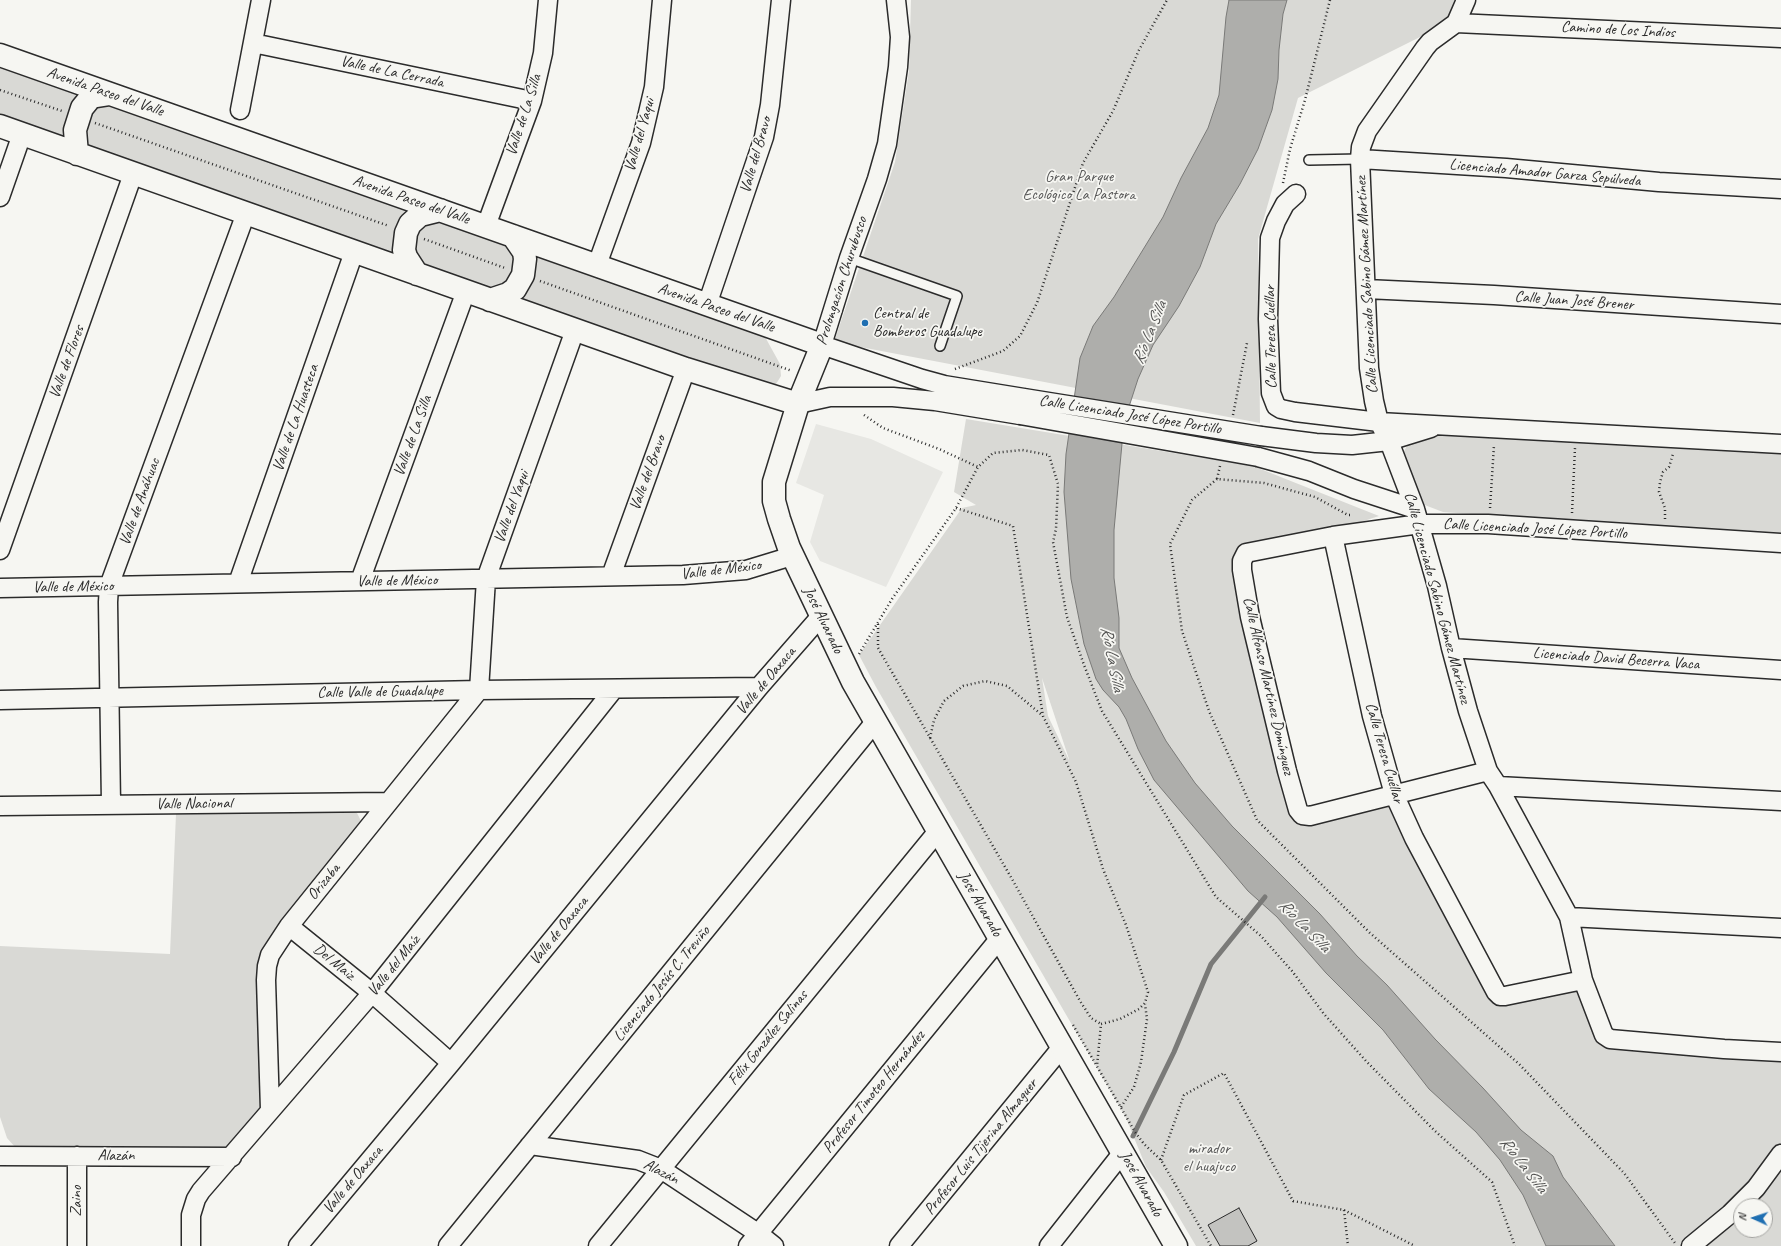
<!DOCTYPE html>
<meta charset="utf-8">
<style>
body{margin:0}
#map{position:relative;width:1781px;height:1246px;overflow:hidden;background:#f6f6f2;font-family:Caveat,sans-serif}
canvas{display:block}
.north{position:absolute;left:1733px;top:1198px;width:40px;height:40px;box-sizing:border-box;background:#f6f6f2;border:1px solid #a5a5a2;border-radius:50%;rotate:273deg;font-size:11px;font-weight:700;line-height:16px;text-align:center;color:#2b2b2b}
.north::after{content:'';display:block;margin:auto;width:14px;height:18px;background:#1f6fb2;clip-path:polygon(50% 0,100% 100%,50% 72%,0 100%)}
</style>
<div id="map">
<canvas width="1781" height="1246"></canvas>
<div class="north">N</div>
</div>
<script>
const ctx = document.querySelector('canvas').getContext('2d');
ctx.lineJoin = 'round';
function fill(path, color) { ctx.fillStyle = color; ctx.fill(path, 'evenodd'); }
const toPath = rows => new Path2D(rows.map(r => 'M' + r).join(''));
function trace(path, color, width, dash) { ctx.strokeStyle = color; ctx.lineWidth = width; ctx.lineCap = dash ? 'butt' : 'round'; ctx.setLineDash(dash || []); ctx.stroke(path); }
function drawText(font, color, halo, rows, align = 'center') {
  ctx.font = font + ' Caveat,sans-serif'; ctx.lineWidth = 3.5; ctx.setLineDash([]); ctx.textBaseline = 'middle'; ctx.strokeStyle = halo; ctx.fillStyle = color; for (const [text, x, y, turn = 0] of rows) {
    ctx.save(); ctx.translate(x, y); ctx.rotate((+turn || 0) * Math.PI / 180); ctx.textAlign = isNaN(turn) ? turn : align; if (halo) ctx.strokeText(text, 0, 0); ctx.fillText(text, 0, 0); ctx.restore();
  }
}
const built = toPath([
 [816,424,871,439,943,472,886,587,820,561,810,542,824,495,796,483]
]);
const green = toPath([
 [911,0,1458,0,1450,22,1298,98,1258,239,1260,423,834,342,895,162,909,71],
 [0,64,764,335,780,364,781,376,776,384,767,387,0,117],
 [966,419,1253,466,1379,516,1249,559,1301,808,1394,794,1495,987,1578,978,1608,1037,1781,1050,1781,1246,1196,1246,1164,1192,1146,1167,1126,1118,876,687,859,655,962,508,976,505,954,492],
 [1042,678,1069,759,1069,760,1048,716],
 [1741,1206,1765,1206,1765,1230,1741,1230],
 [1463,433,1781,452,1781,536,1443,512,1422,504,1403,453,1408,444,1430,437],
 [352,810,357,813,361,821,359,826,265,955,262,1097,259,1120,230,1151,15,1147,7,1138,0,1117,0,946,170,954,176,814]
]);
const water = toPath([
 [1229,0,1287,0,1283,14,1279,50,1278,79,1272,110,1258,149,1240,184,1216,224,1200,267,1179,306,1153,345,1138,379,1124,422,1114,530,1114,578,1119,618,1119,648,1132,678,1166,741,1195,783,1232,826,1320,914,1357,956,1387,985,1435,1039,1483,1088,1521,1130,1553,1156,1563,1177,1615,1246,1546,1246,1523,1195,1500,1160,1476,1132,1429,1089,1383,1030,1326,973,1277,917,1248,891,1154,780,1138,749,1126,719,1119,707,1103,690,1096,679,1084,644,1071,579,1064,492,1066,454,1080,358,1093,326,1114,297,1163,217,1181,178,1208,128,1219,95,1226,17,1229,0]
]);
const stream = toPath([
 [1133,1136,1174,1052,1211,964,1265,897]
]);
const building = toPath([
 [1239,1208,1257,1241,1248,1246,1220,1246,1208,1225,1239,1208]
]);
const path = toPath([
 [0,90,62,111],
 [95,123,389,226],
 [1283,183,1290,149,1305,100,1330,0],
 [424,239,505,268],
 [540,281,792,371],
 [955,369,1003,351,1020,336,1037,303,1083,163,1113,111,1139,50,1167,0],
 [864,415,883,428,939,449,978,467,993,453,1022,450,1049,455,1058,484,1056,529,1053,542,1067,617,1084,665,1102,711,1216,897,1261,936,1292,971,1324,1014,1366,1061,1435,1131,1492,1182,1515,1246],
 [1233,415,1247,343],
 [1220,466,1217,479,1264,483,1315,497,1348,515,1353,515],
 [1217,479,1192,500,1170,544,1182,631,1209,711,1257,820,1370,933,1519,1064,1624,1173,1675,1243],
 [956,508,1013,526,1043,716,1076,782,1103,869,1126,925,1148,992,1145,1003,1139,1009,1120,1019,1101,1024,1097,1066],
 [1490,508,1494,445],
 [1572,513,1575,448],
 [1665,519,1665,508,1659,492,1660,482,1663,472,1669,467,1673,454],
 [878,624,878,648,1012,879,1080,1001,1091,1018,1101,1024],
 [859,654,892,599,956,508,978,467],
 [930,738,934,720,944,701,963,686,985,681,1007,686,1042,715],
 [1073,1025,1135,1132,1144,1144,1161,1160,1211,1246],
 [1121,1107,1134,1087,1141,1062,1147,1019,1145,1004],
 [1161,1160,1184,1095,1224,1073,1293,1201,1344,1210,1348,1246],
 [1344,1210,1415,1246]
]);
const lane = toPath([
 [1309,160,1360,159],
 [849,258,957,296,940,346]
]);
const street = toPath([
 [896,0,900,37,898,67,887,144,877,179,849,258,822,345,922,379,944,385,1024,398],
 [1466,0,1456,23,1430,42,1425,48,1367,131,1361,147,1360,159,1369,368,1374,401,1379,422,1389,441,1415,509,1437,586,1451,648,1468,711,1488,771,1498,786,1569,917,1583,980,1604,1035,1610,1039,1724,1049,1781,1052],
 [1456,23,1781,38],
 [253,43,532,101],
 [240,110,261,0],
 [1360,159,1506,168,1659,182,1781,189],
 [1296,194,1285,204,1276,221,1270,238,1268,319,1271,393,1276,406,1281,409,1295,412,1379,422,1781,444],
 [0,197,22,134],
 [486,226,532,101,543,53,548,0],
 [597,265,641,143,654,87,662,0],
 [1366,289,1494,295,1781,314],
 [707,305,764,137,770,105,781,0],
 [798,404,830,397,893,397,935,401,1020,415],
 [1261,436,1316,443,1352,445,1389,441,1431,428],
 [1258,457,1309,471,1354,489,1415,509],
 [1333,536,1372,716,1394,794,1414,838,1496,992,1500,996,1505,996,1583,980],
 [0,550,133,174],
 [611,576,686,369],
 [360,581,466,291],
 [238,583,354,252],
 [0,588,683,575,746,570,792,556],
 [1451,648,1781,670],
 [0,700,479,690,759,687],
 [1488,771,1310,816,1302,815,1298,810,1287,771,1250,617,1242,570,1242,561,1246,553,1333,536,1420,524,1488,524,1781,543],
 [1498,786,1781,801],
 [111,804,108,602,109,586,246,213],
 [0,806,389,802],
 [1569,917,1781,928],
 [289,926,372,993,451,1063],
 [270,1110,266,980,267,966,270,955,289,926,479,690,486,579,575,330],
 [530,1145,638,1160,661,1169,759,1234,774,1246],
 [0,1156,232,1157],
 [77,1156,77,1246],
 [191,1246,191,1215,196,1199,201,1191,372,993,614,689],
 [298,1246,451,1063,759,687,821,616],
 [448,1246,875,722],
 [598,1246,938,831],
 [748,1246,1000,938],
 [899,1246,1062,1047],
 [1049,1246,1123,1152],
 [1691,1246,1730,1214,1756,1188,1781,1154]
]);
const secondary = toPath([
 [0,55,822,345,798,404,774,482,774,501,779,519,789,548,853,682,1176,1246],
 [0,126,686,369,798,404],
 [77,154,75,130,82,108,91,97,110,94],
 [417,274,406,257,404,250,406,233,410,224,420,215,440,210],
 [490,300,508,294,515,289,523,275,525,259,524,252,513,236]
]);
const streetBridge = toPath([
 [1024,398,1261,436],
 [1020,415,1258,457]
]);
const markers = [
 [865,323,4,"#1f6fb2"]
];
const streetNames = [
 ["Camino de Los Indios",1618,30,3],
 ["Valle de La Cerrada",392,72,12],
 ["Avenida Paseo del Valle",105,92,19],
 ["Valle de La Silla",524,115,-72],
 ["Valle del Yaqui",640,135,-74],
 ["Valle del Bravo",756,155,-74],
 ["Licenciado Amador Garza Sepúlveda",1545,173,5],
 ["Avenida Paseo del Valle",411,200,19],
 ["Prolongacíon Churubusco",842,281,-72],
 ["Calle Licenciado Sabino Gámez Martínez",1367,285,-93],
 ["Calle Juan José Brener",1574,301,4],
 ["Avenida Paseo del Valle",716,308,19],
 ["Calle Teresa Cuéllar",1271,337,-91],
 ["Valle de Flores",67,362,-70],
 ["Calle Licenciado José López Portillo",1130,415,9],
 ["Valle de La Huasteca",296,418,-71],
 ["Valle de La Silla",413,436,-70],
 ["Valle del Bravo",648,473,-70],
 ["Valle de Anáhuac",140,502,-70],
 ["Valle del Yaqui",512,507,-70],
 ["Calle Licenciado José López Portillo",1535,529,3],
 ["Valle de México",721,570,-7],
 ["Valle de México",397,581,-1],
 ["Valle de México",73,587,-1],
 ["Calle Licenciado Sabino Gámez Martínez",1437,598,75],
 ["José Alvarado",823,620,64],
 ["Licenciado David Becerra Vaca",1616,659,4],
 ["Valle de Oaxaca",766,681,-50],
 ["Calle Alfonso Martínez Domínguez",1268,686,77],
 ["Calle Valle de Guadalupe",380,692,-1],
 ["Calle Teresa Cuéllar",1384,753,74],
 ["Valle Nacional",194,804,-1],
 ["Orizaba",324,882,-51],
 ["José Alvarado",980,904,60],
 ["Valle de Oaxaca",559,931,-51],
 ["Del Maiz",334,962,39],
 ["Valle del Maíz",394,966,-51],
 ["Licenciado Jesús C. Treviño",662,984,-51],
 ["Félix González Salinas",768,1038,-51],
 ["Profesor Timoteo Hernández",874,1092,-51],
 ["Profesor Luis Tijerina Almaguer",981,1147,-51],
 ["Alazán",116,1156],
 ["Alazán",661,1172,27],
 ["Valle de Oaxaca",353,1180,-50],
 ["José Alvarado",1141,1184,61],
 ["Zaino",77,1201,-90]
];
const parkNames = [
 ["Gran Parque",1079,177],
 ["Ecológico La Pastora",1079,195],
 ["mirador",1209,1149],
 ["el huajuco",1209,1167]
];
const poiNames = [
 ["Central de",873,314],
 ["Bomberos Guadalupe",873,332]
];
const waterNames = [
 ["Río La Silla",1150,333,-68],
 ["Río La Silla",1112,659,79],
 ["Río La Silla",1304,926,46],
 ["Río La Silla",1523,1165,52]
];
fill(built, '#e7e7e3');
fill(green, '#d9d9d5');
fill(water, '#aeaeab');
trace(water, '#7a7a78', 1);
trace(stream, '#7a7a78', 5);
fill(building, '#c3c3c0');
trace(building, '#2b2b2b', 1);
trace(lane, '#2b2b2b', 12);
trace(street, '#2b2b2b', 21);
trace(secondary, '#2b2b2b', 25);
trace(path, '#2b2b2b', 2.5, [1, 3]);
trace(lane, '#f6f6f2', 9);
trace(street, '#f6f6f2', 18);
trace(secondary, '#f6f6f2', 22);
trace(streetBridge, '#2b2b2b', 21, []);
trace(streetBridge, '#f6f6f2', 18);
for (const [x, y, r, color] of markers) { const dot = new Path2D(); dot.arc(x, y, r, 0, 2 * Math.PI); ctx.fillStyle = color; ctx.fill(dot); trace(dot, '#f6f6f2', 1.5); }
drawText('16px', '#2b2b2b', '#f6f6f2', streetNames);
drawText('16px', '#565656', '#f6f6f2', parkNames);
drawText('16px', '#2b2b2b', '#f6f6f2', poiNames, 'left');
drawText('italic 17px', '#525251', '#f6f6f2', waterNames);
</script>
